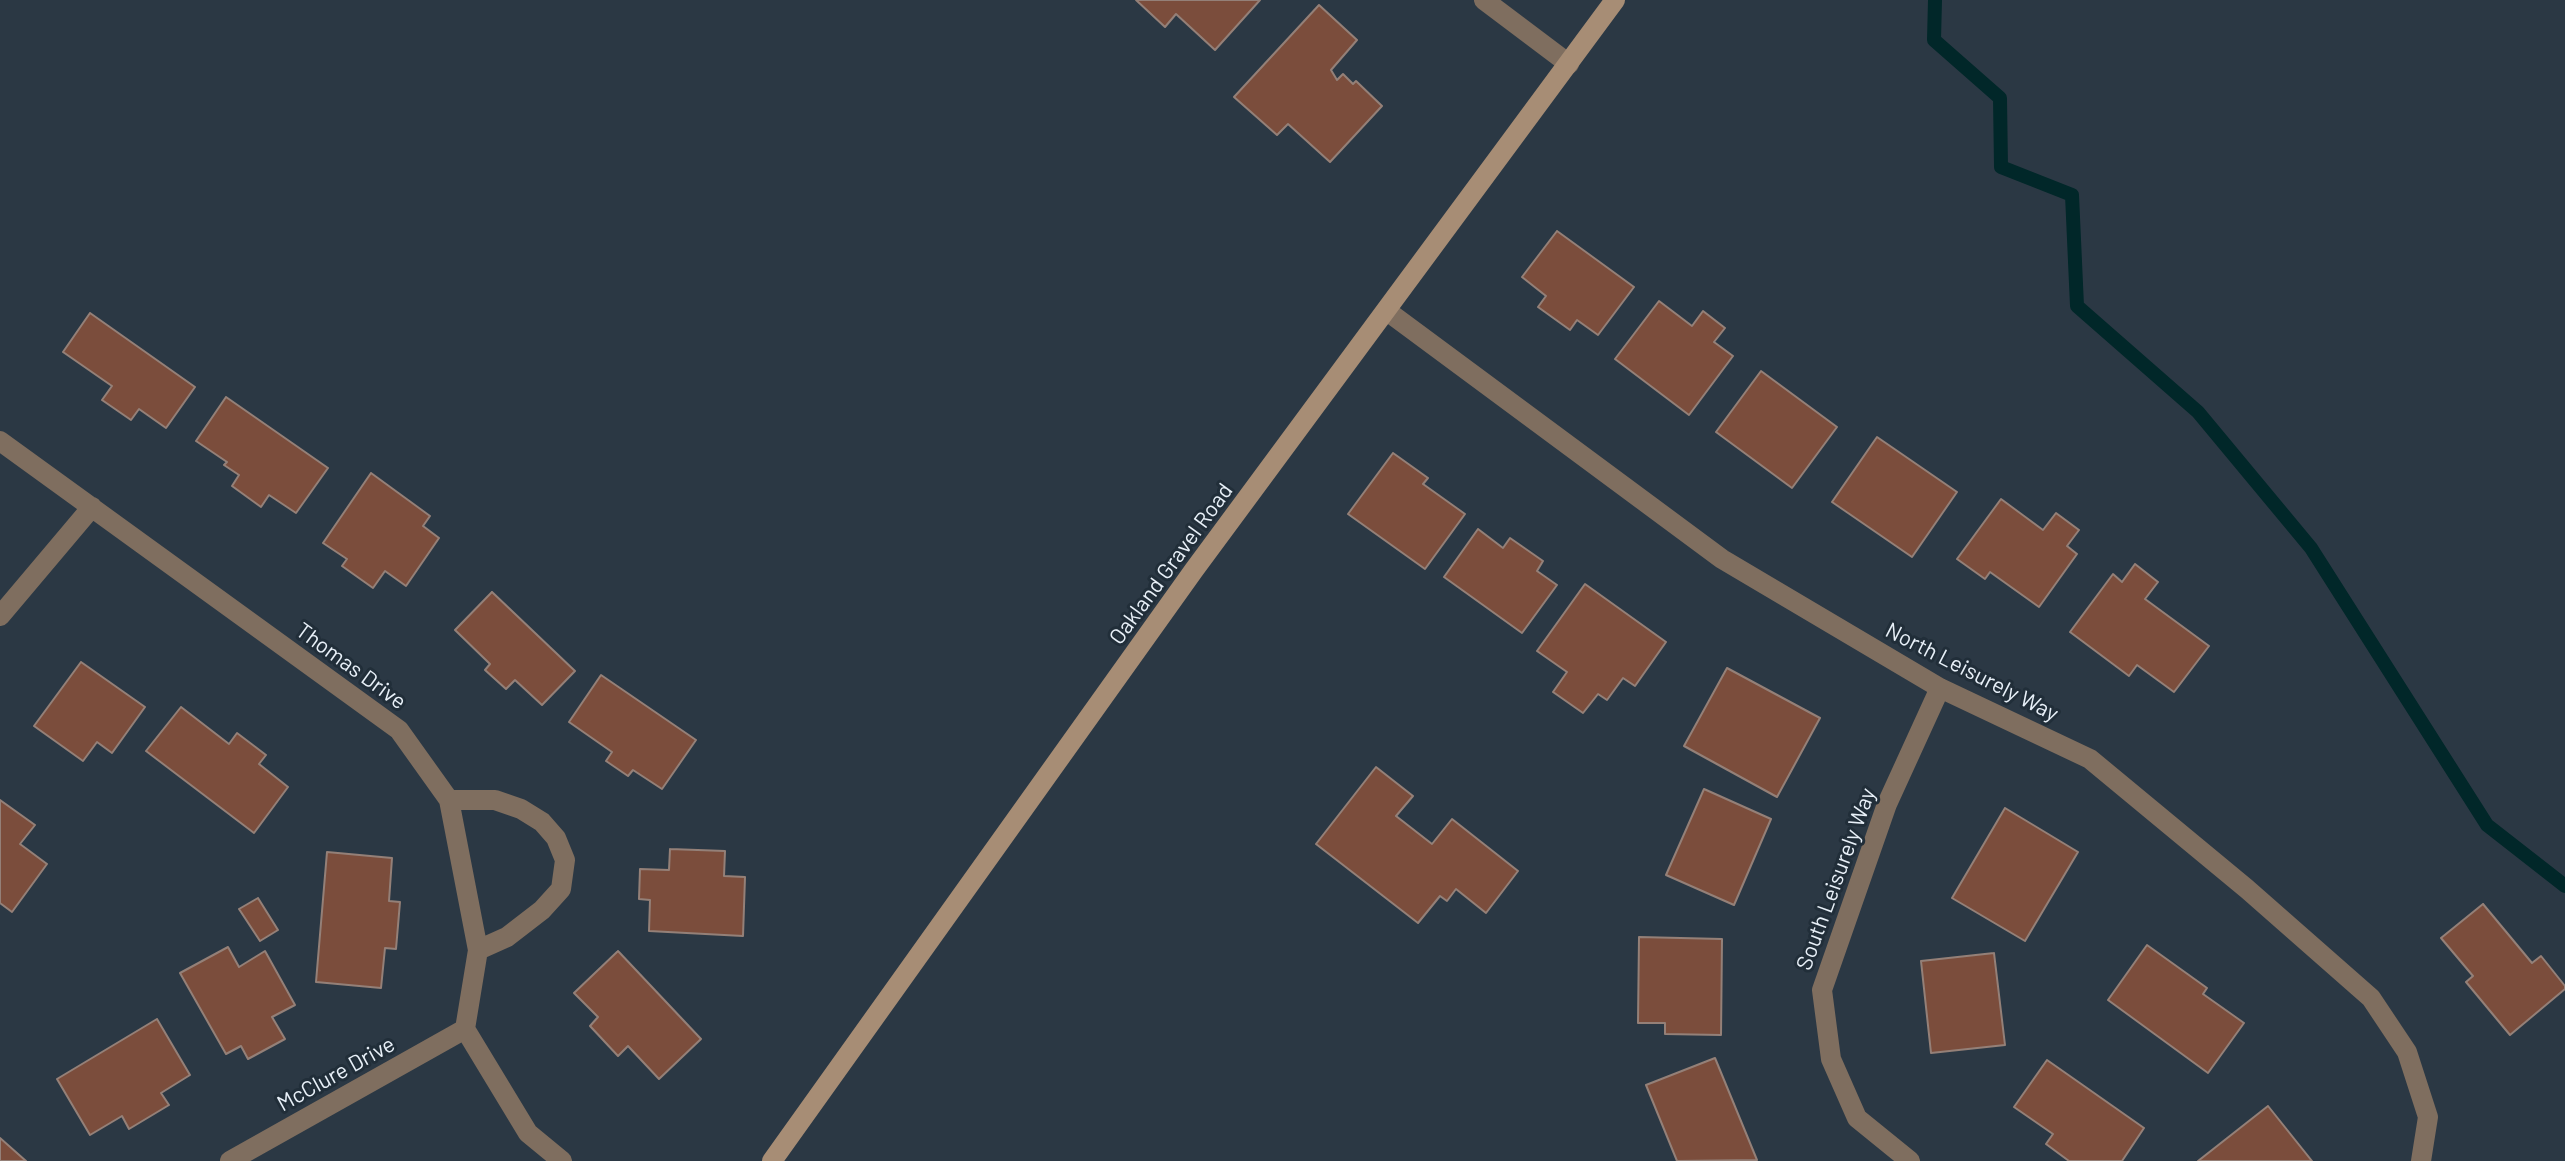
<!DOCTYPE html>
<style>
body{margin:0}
canvas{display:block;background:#2b3844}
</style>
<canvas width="2565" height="1161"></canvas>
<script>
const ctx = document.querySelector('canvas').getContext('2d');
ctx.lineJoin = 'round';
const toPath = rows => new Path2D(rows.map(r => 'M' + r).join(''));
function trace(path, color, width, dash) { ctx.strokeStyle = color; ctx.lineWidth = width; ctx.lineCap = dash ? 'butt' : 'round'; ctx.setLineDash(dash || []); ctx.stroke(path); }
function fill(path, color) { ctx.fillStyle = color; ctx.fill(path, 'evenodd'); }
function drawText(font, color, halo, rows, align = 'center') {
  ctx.font = font + ' Barlow,sans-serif'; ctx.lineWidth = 6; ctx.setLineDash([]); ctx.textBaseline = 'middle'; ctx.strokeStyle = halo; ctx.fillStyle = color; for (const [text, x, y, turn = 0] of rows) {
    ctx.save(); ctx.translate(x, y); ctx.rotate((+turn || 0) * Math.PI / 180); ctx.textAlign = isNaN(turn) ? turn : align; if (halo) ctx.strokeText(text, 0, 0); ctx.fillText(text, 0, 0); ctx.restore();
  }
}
const stream = toPath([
 [1935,0,1934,40,2000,98,2001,167,2072,195,2077,306,2198,412,2311,548,2487,825,2565,886]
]);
const building = toPath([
 [1136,0,1260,0,1215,50,1176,14,1165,27,1136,0],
 [1319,5,1357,40,1331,70,1337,80,1343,74,1353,84,1356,81,1382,106,1330,162,1288,124,1277,135,1234,97,1319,5],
 [1557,231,1634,287,1598,335,1577,320,1570,330,1538,307,1546,296,1522,277,1557,231],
 [1659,301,1692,326,1703,311,1725,328,1714,342,1733,356,1689,415,1615,359,1659,301],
 [90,313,195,387,166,428,139,409,131,420,102,400,112,386,63,352,90,313],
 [1761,371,1837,427,1792,488,1716,432,1761,371],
 [226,397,328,468,296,513,269,495,261,507,232,486,239,475,224,465,227,462,196,441,226,397],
 [1877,437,1957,492,1912,557,1832,502,1877,437],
 [1393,453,1428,478,1423,484,1465,514,1425,569,1348,514,1393,453],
 [371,473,430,516,423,526,439,538,406,586,385,571,373,588,342,566,347,559,323,543,371,473],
 [2001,499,2043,530,2056,513,2079,530,2067,546,2077,554,2039,607,1990,572,1985,579,1957,559,2001,499],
 [1478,529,1503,548,1510,538,1543,561,1537,571,1557,585,1522,633,1444,577,1478,529],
 [2135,564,2158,582,2145,599,2209,646,2174,692,2137,665,2129,676,2070,632,2113,574,2122,582,2135,564],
 [1585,584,1666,642,1635,686,1623,678,1607,700,1598,694,1583,713,1553,692,1567,672,1537,651,1585,584],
 [492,592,575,671,542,705,515,680,506,689,485,670,490,664,455,630,492,592],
 [81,662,145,707,112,753,97,742,83,761,34,726,81,662],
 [1727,668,1820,718,1777,797,1684,746,1727,668],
 [601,675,696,740,662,789,633,770,628,776,606,761,612,752,569,722,601,675],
 [181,707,229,744,237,733,266,755,259,764,288,787,254,833,146,751,181,707],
 [1376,767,1413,796,1396,816,1432,844,1452,819,1518,871,1486,913,1456,889,1447,901,1440,896,1418,923,1316,844,1376,767],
 [1704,789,1771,819,1734,905,1666,875,1704,789],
 [0,800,35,825,20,844,47,864,12,912,0,903,0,800],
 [2005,808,2078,852,2025,941,1952,898,2005,808],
 [670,849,725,851,724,876,745,877,743,936,649,931,650,900,639,899,640,869,669,870,670,849],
 [327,852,392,858,389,901,400,902,396,949,385,948,381,988,316,982,327,852],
 [258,898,278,930,260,941,239,909,258,898],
 [2483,904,2532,963,2541,956,2565,986,2565,989,2510,1035,2466,982,2473,976,2441,938,2483,904],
 [1639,937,1722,939,1721,1035,1665,1034,1665,1023,1638,1023,1639,937],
 [2147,945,2207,988,2203,994,2244,1023,2208,1073,2108,1000,2147,945],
 [228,947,239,967,265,951,295,1005,272,1017,285,1039,248,1059,241,1046,226,1054,180,973,228,947],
 [618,951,701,1039,659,1079,628,1046,618,1056,590,1026,598,1017,574,993,618,951],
 [1994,953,2005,1045,1931,1053,1921,961,1994,953],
 [157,1019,190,1075,161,1093,169,1105,129,1129,122,1116,90,1135,57,1079,157,1019],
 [1715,1058,1757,1160,1677,1161,1646,1085,1715,1058],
 [2047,1060,2144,1128,2122,1161,2069,1161,2046,1144,2053,1134,2014,1107,2047,1060],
 [2268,1106,2312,1161,2198,1161,2268,1106],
 [0,1138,26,1161,0,1161,0,1138]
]);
const street = toPath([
 [1484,0,1569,64],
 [1387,311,1722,559,1940,688,2090,759,2247,889,2371,998,2407,1052,2428,1117,2421,1161],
 [0,441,399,730,449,800,478,950,465,1029,528,1133,562,1161],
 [0,616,92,507],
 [449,800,495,800,521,809,542,822,556,838,565,860,561,889,542,910,507,937,478,950],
 [230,1161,465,1029],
 [1910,1161,1857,1118,1831,1059,1822,990,1887,804,1940,688]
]);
const secondary = toPath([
 [772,1161,1194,570,1615,0]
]);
const streetNames = [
 ["Oakland Gravel Road",1171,564,-54],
 ["Thomas Drive",351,666,36],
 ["North Leisurely Way",1972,672,27],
 ["South Leisurely Way",1836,879,-70],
 ["McClure Drive",336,1074,-29]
];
trace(stream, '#012729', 14);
fill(building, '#7b4d3c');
trace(building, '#948078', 2);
trace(street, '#7f6e5f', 20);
trace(secondary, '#a78d75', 20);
drawText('22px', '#e8f0f8', '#212e39', streetNames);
</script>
